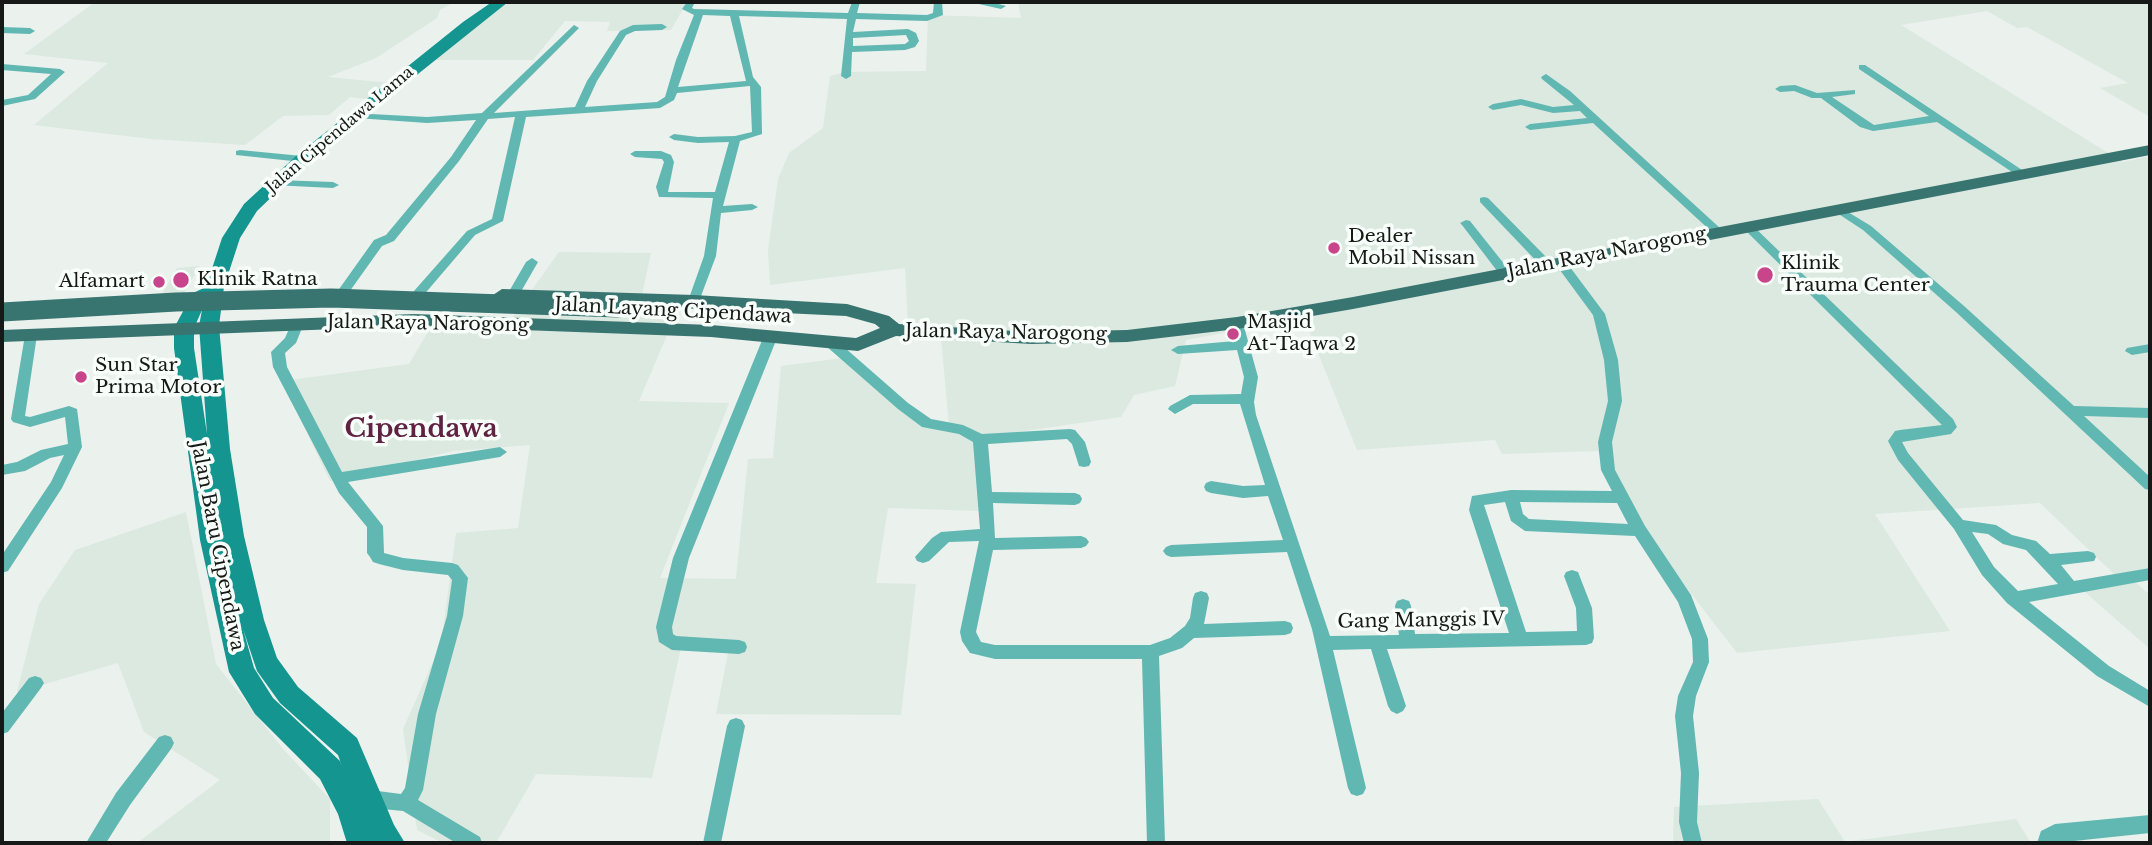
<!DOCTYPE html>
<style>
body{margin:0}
#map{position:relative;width:2152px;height:845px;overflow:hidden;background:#ebf1ed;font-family:"Libre Baskerville",serif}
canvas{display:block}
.frame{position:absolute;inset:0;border:4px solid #171918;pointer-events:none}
</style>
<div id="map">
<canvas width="2152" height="845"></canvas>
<div class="frame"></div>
</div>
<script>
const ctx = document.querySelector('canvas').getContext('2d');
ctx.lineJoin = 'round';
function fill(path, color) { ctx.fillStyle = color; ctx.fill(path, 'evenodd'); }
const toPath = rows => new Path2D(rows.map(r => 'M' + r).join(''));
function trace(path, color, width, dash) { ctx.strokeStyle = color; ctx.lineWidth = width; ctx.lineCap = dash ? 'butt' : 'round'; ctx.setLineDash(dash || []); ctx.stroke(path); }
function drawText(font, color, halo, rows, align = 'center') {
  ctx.font = font + ' "Libre Baskerville",serif'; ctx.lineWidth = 7; ctx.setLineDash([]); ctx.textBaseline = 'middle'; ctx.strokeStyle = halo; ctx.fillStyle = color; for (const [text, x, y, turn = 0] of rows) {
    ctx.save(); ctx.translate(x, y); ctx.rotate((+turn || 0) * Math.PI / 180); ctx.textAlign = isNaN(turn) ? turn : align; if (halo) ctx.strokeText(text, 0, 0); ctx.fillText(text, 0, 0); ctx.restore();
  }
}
const built = toPath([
 [95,2,454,2,440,10,437,18,376,58,328,77,391,83,373,100,350,97,329,115,283,116,245,145,151,139,34,125,108,63,24,54],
 [500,2,687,2,671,30,607,31,610,22,565,21,533,60,425,60,459,29],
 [1018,2,2150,2,2150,117,2100,88,2128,83,2027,27,2017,28,1987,11,1901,25,2123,162,2150,156,2150,569,2126,574,2150,595,2150,649,2078,586,2114,574,2040,503,1875,514,1950,631,1737,653,1612,491,1598,451,1502,454,1495,440,1357,450,1304,318,1186,340,1175,386,1134,395,1121,417,977,438,981,511,888,508,876,583,916,584,901,715,716,714,730,643,683,639,652,778,536,774,496,843,443,843,417,830,403,729,441,644,456,533,518,528,530,445,453,451,330,481,282,381,409,364,438,315,511,319,559,252,651,253,640,304,678,309,639,401,729,403,660,578,736,579,748,459,773,458,781,366,843,358,920,423,949,426,940,326,908,324,905,268,770,285,768,250,778,179,789,153,823,128,830,76,845,72,926,71,928,15,1021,18],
 [200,266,184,293,162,294,177,268],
 [186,512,216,664,283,749,330,799,330,843,137,843,220,780,144,732,118,663,17,692,39,604,75,550],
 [1818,799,1845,842,2016,819,2031,843,1673,843,1674,807]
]);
const street = toPath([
 [687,2,695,2,692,8,694,9,848,13,852,2,860,2,857,13,927,15,933,13,934,2,942,2,943,15,927,21,856,19,853,32,908,29,916,33,919,41,915,47,905,50,852,52,851,76,846,79,841,76,847,19,739,16,753,77,761,87,762,134,740,141,723,206,752,204,758,207,752,210,721,213,716,256,698,304,690,304,688,301,704,256,713,198,659,197,656,187,664,162,662,159,635,157,630,154,635,151,661,151,671,155,674,162,668,192,715,192,729,142,698,143,674,140,669,137,674,134,698,137,735,136,752,132,750,86,677,93,674,100,660,108,526,117,503,221,475,235,422,297,414,297,412,294,414,291,467,231,492,219,515,117,488,119,459,161,394,241,382,246,347,295,339,295,337,292,374,240,386,235,451,157,476,120,427,123,356,118,352,117,352,113,427,117,482,113,574,25,579,28,494,113,575,107,587,81,620,31,633,25,662,24,667,27,662,30,635,31,626,35,597,81,585,107,657,102,665,97,676,60,694,15,682,9,687,2],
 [703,15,730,16,746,81,678,87,703,15],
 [906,35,909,41,905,44,853,46,853,38,906,35],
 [970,2,991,2,1006,6,1001,9,970,2],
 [2,27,30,28,35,31,30,34,2,33,2,27],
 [2,64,60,69,65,72,35,99,2,106,2,100,28,95,51,74,2,70,2,64],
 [1859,65,1865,65,2028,174,2026,176,2018,176,1937,122,1873,131,1860,127,1821,98,1812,98,1794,91,1780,92,1775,89,1780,86,1795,85,1817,93,1855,90,1855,94,1832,97,1874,125,1929,116,1859,69,1859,65],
 [1546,74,1570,91,1721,229,1721,233,1713,233,1593,123,1530,130,1525,127,1530,124,1587,118,1580,111,1553,113,1521,105,1493,110,1488,107,1493,104,1521,99,1553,107,1574,105,1542,79,1541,77,1546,74],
 [240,150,302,156,307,159,302,162,236,155,236,151,240,150],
 [276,180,333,182,339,185,333,188,272,185,272,181,276,180],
 [1484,197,1488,198,1551,262,1553,265,1551,268,1543,268,1480,202,1480,198,1484,197],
 [1838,206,1871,226,1964,306,2074,406,2150,408,2150,418,2084,416,2150,477,2150,490,2145,489,1956,312,1863,230,1834,211,1832,209,1838,206],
 [1466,220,1470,221,1509,270,1511,273,1509,276,1501,276,1462,225,1460,223,1466,220],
 [1747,222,1751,224,1953,419,1957,427,1951,434,1902,442,1908,453,1963,520,1996,525,2012,535,2036,541,2050,554,2088,551,2094,553,2096,557,2094,561,2061,565,2074,581,2150,568,2150,580,2029,602,2109,666,2150,691,2150,707,2097,676,2007,603,1982,575,1954,529,1898,460,1888,441,1895,431,1900,430,1942,425,1743,228,1743,224,1747,222],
 [1972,532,1988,534,2003,544,2026,550,2058,584,2018,591,1994,567,1972,532],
 [532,258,538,262,519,295,513,299,509,298,507,295,526,262,532,258],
 [1560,258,1564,259,1605,314,1618,360,1622,401,1612,442,1615,470,1645,526,1691,595,1708,639,1709,662,1696,696,1693,716,1699,773,1697,822,1702,843,1684,843,1679,822,1681,773,1675,716,1678,696,1693,662,1692,639,1678,602,1635,536,1525,531,1511,521,1505,502,1484,505,1526,632,1577,631,1576,608,1564,576,1566,572,1572,570,1578,572,1592,608,1594,638,1592,643,1586,645,1387,649,1406,706,1403,711,1397,714,1391,711,1388,706,1371,649,1333,650,1366,788,1363,794,1357,796,1351,794,1348,788,1312,629,1287,552,1171,557,1166,555,1163,551,1166,547,1171,545,1283,540,1268,496,1243,498,1211,493,1206,491,1204,487,1206,483,1211,481,1243,486,1265,485,1240,404,1193,404,1175,414,1168,409,1170,406,1190,395,1241,394,1244,377,1237,350,1178,354,1171,350,1178,346,1235,341,1231,323,1237,319,1243,323,1258,377,1254,402,1256,415,1330,636,1399,635,1395,606,1397,601,1403,599,1409,601,1411,606,1415,634,1509,633,1469,510,1472,496,1511,490,1612,491,1601,470,1598,442,1608,401,1604,360,1593,315,1554,262,1560,258],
 [1520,502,1617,503,1628,524,1529,519,1523,514,1520,502],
 [298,319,304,323,296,343,285,353,287,367,342,472,500,447,507,452,500,457,348,482,383,526,384,553,403,558,452,563,458,565,468,578,463,616,436,714,423,790,418,800,480,837,482,843,456,843,403,811,372,808,367,810,360,807,358,801,360,795,370,790,401,794,405,788,418,714,447,616,452,580,448,575,403,570,379,564,373,562,370,557,367,553,367,527,339,493,273,367,271,352,285,338,293,320,298,319],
 [31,331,37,335,25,416,30,417,69,406,77,409,82,447,62,488,8,571,2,573,2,555,51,482,64,455,50,458,25,471,2,475,2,465,17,462,41,450,68,444,65,417,30,427,13,422,11,419,25,335,31,331],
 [770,334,777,338,689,558,672,627,673,634,676,636,739,640,745,642,747,647,745,652,739,654,672,650,659,642,656,627,673,558,763,338,770,334],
 [831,339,836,340,908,403,931,419,963,425,982,434,1070,429,1075,430,1085,442,1091,462,1089,466,1084,467,1079,466,1072,444,1067,439,988,444,992,492,1075,493,1080,495,1082,499,1080,503,1075,505,993,503,995,538,1081,536,1086,538,1089,542,1086,546,1081,548,993,550,976,632,981,642,995,645,1150,645,1170,638,1185,626,1190,618,1193,598,1195,593,1201,591,1207,593,1209,598,1204,624,1285,621,1291,623,1293,628,1291,633,1285,635,1194,638,1182,648,1159,656,1165,843,1147,843,1142,659,995,659,970,653,962,641,960,632,979,541,949,542,929,561,923,563,917,561,915,557,932,538,941,532,980,529,973,442,959,434,922,427,898,409,826,346,824,343,831,339],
 [2150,344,2150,352,2132,355,2125,351,2127,348,2150,344],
 [35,676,41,678,44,683,41,688,8,732,2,734,2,713,29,678,35,676],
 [736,718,742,720,745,726,721,843,703,843,727,726,730,720,736,718],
 [165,735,171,737,174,743,171,749,130,805,106,843,86,843,116,793,159,737,165,735],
 [2150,815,2150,833,2055,843,2037,843,2041,831,2055,824,2150,815]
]);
const secondary = toPath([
 [492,2,508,2,308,162,257,211,240,238,224,287,219,326,230,449,244,536,264,620,277,658,298,687,357,738,394,825,405,843,347,843,338,814,320,779,255,714,229,672,200,540,174,348,174,328,193,293,206,287,222,238,244,204,296,156,463,22,492,2],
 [202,310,199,326,207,434,194,348,194,328,202,310],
 [243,629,257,671,280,703,338,755,343,769,340,761,273,698,254,668,243,629]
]);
const primary = toPath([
 [2150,145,2150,155,1353,309,1237,329,1127,342,1031,344,896,336,858,351,711,337,414,326,2,342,2,330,414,314,711,325,856,338,880,328,875,324,846,316,495,299,493,295,502,289,694,295,847,304,889,316,899,324,1031,332,1127,330,1237,317,1353,297,2150,145]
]);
const primaryBridge = toPath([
 [2,312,176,302,331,298,618,308]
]);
const markers = [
 [1334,248,7,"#c9458b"],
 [1765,275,9,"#c9458b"],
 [181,280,9,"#c9458b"],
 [159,282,7,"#c9458b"],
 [1233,334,7,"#c9458b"],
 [81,377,7,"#c9458b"]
];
const farStreetnames = [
 ["Jalan Cipendawa Lama",340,130,-40]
];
const poiNames = [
 ["Dealer",1348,237],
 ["Mobil Nissan",1348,259],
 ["Klinik",1781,264],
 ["Trauma Center",1781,286],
 ["Klinik Ratna",197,280],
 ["Alfamart",145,282,"right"],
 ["Masjid",1247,323],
 ["At-Taqwa 2",1247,345],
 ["Sun Star",95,366],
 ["Prima Motor",95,388]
];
const streetNames = [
 ["Jalan Raya Narogong",1607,253,-11],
 ["Jalan Layang Cipendawa",673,311,3],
 ["Jalan Raya Narogong",428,324,1],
 ["Jalan Raya Narogong",1006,333,1],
 ["Jalan Baru Cipendawa",217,546,79],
 ["Gang Manggis IV",1421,621,-1]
];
const districtNames = [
 ["Cipendawa",421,430]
];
fill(built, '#dbe9e0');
fill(street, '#61b7b1');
fill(secondary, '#14958f');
fill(primary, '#387470');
trace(primaryBridge, '#387470', 19);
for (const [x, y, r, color] of markers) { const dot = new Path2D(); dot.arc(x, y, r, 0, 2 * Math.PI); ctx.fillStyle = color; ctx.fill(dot); trace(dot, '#f8fffa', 2.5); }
drawText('16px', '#171918', '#f8fffa', farStreetnames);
drawText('19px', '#171918', '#f8fffa', poiNames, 'left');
drawText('19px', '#171918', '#f8fffa', streetNames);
drawText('bold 26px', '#602142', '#f8fffa', districtNames);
</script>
